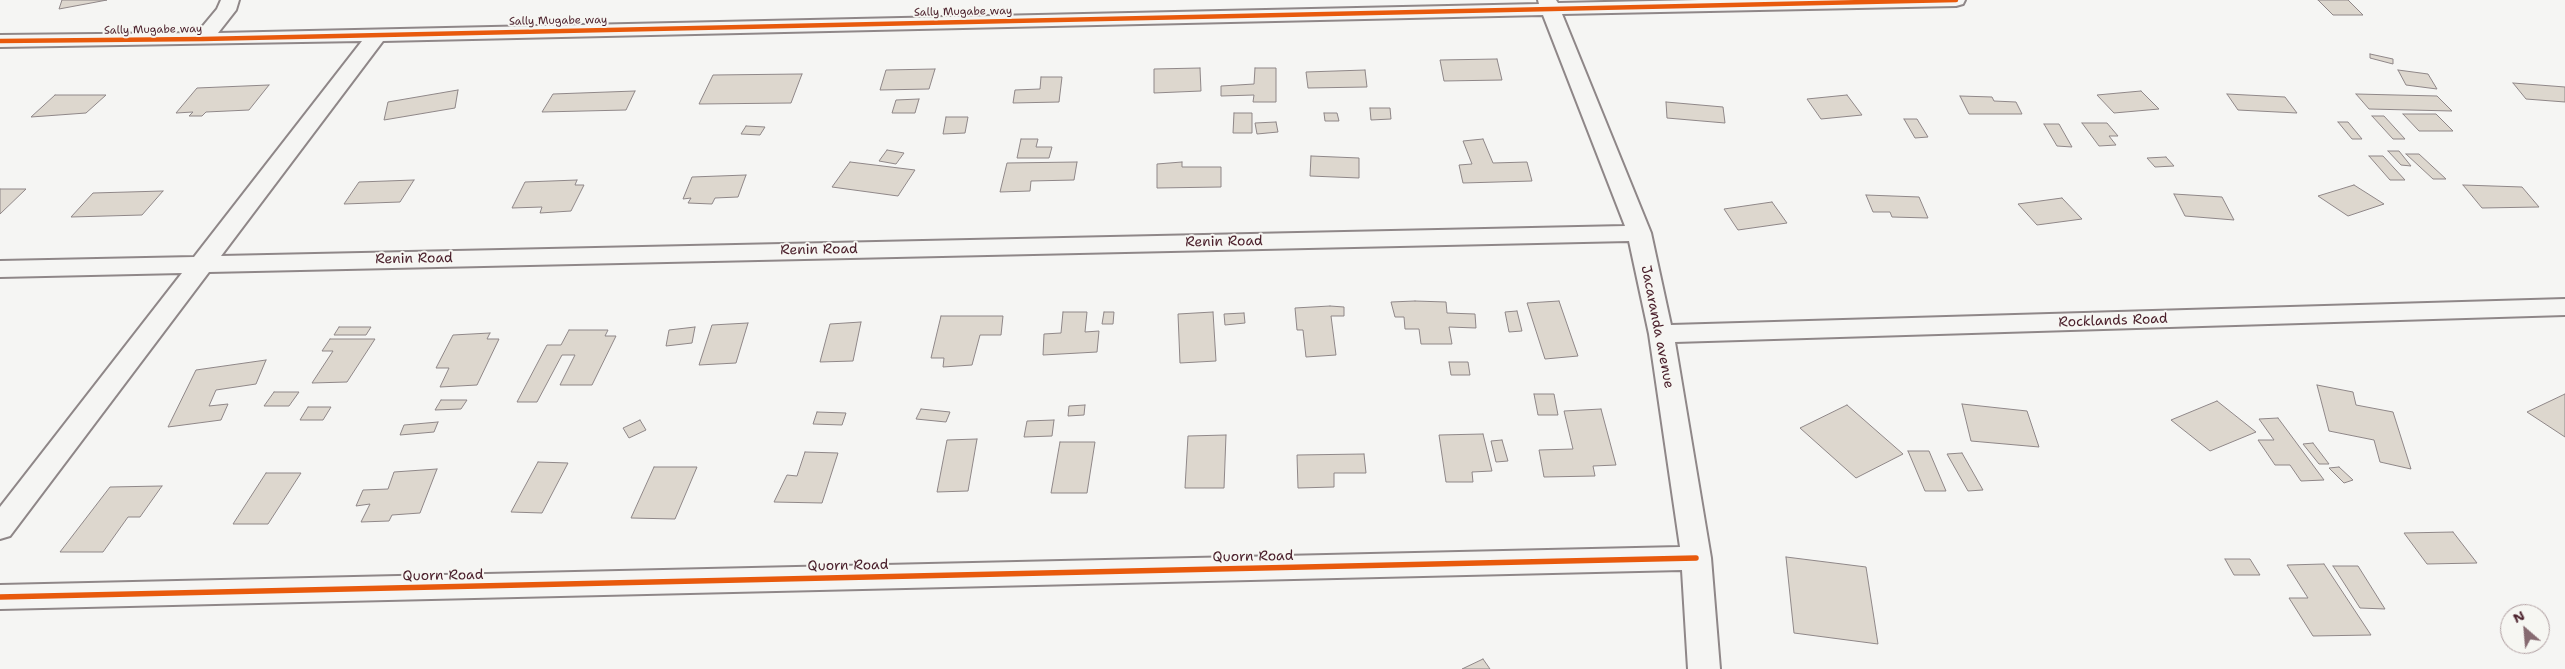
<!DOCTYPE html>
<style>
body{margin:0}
#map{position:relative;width:2565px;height:669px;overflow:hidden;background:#f5f5f3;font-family:"Shantell Sans",sans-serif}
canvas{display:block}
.north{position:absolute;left:2500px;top:604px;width:50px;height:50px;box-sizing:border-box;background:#f6f6f2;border:1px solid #b1a0a2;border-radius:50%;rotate:333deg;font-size:14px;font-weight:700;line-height:20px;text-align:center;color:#4a1f2b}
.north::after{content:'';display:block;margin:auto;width:18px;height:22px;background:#866a71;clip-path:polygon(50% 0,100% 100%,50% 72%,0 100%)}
</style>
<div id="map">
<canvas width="2565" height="669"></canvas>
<div class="north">N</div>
</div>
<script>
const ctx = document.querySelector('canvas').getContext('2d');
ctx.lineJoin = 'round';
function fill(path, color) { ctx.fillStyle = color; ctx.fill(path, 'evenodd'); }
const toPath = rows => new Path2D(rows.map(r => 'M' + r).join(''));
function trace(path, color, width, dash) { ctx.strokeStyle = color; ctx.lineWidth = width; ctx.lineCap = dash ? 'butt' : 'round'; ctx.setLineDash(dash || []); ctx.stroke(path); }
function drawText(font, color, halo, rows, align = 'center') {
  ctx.font = font + ' "Shantell Sans",sans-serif'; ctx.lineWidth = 4; ctx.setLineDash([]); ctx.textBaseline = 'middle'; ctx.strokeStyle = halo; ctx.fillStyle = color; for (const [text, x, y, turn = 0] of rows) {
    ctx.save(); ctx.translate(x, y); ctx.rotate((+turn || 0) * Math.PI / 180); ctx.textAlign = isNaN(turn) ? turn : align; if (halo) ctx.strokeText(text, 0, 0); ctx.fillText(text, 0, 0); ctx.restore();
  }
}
const building = toPath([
 [62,0,107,0,59,9,62,0],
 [2318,0,2348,0,2363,15,2333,15,2318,0],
 [2370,54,2393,59,2393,64,2370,58,2370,54],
 [1497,59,1502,80,1444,81,1440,60,1497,59],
 [1200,68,1201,91,1154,93,1154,69,1200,68],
 [1255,68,1276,68,1276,102,1253,102,1254,95,1221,96,1221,86,1254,84,1255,68],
 [935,69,929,89,880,90,886,70,935,69],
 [1365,70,1367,87,1308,88,1306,72,1365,70],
 [2398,70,2428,74,2437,89,2406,85,2398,70],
 [802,74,791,103,699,104,713,75,802,74],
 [1041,77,1062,77,1059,102,1013,103,1015,90,1040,89,1041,77],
 [2513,83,2565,87,2565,102,2526,99,2513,83],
 [269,85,249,110,206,112,202,116,189,116,193,112,176,113,197,88,269,85],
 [458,90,455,108,384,120,388,102,458,90],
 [635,91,626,110,542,112,553,94,635,91],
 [2141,91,2159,109,2114,113,2097,95,2141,91],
 [2227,94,2285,97,2297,113,2238,110,2227,94],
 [2356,94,2437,96,2452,111,2369,109,2356,94],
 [55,95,106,95,86,113,31,117,55,95],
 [1847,95,1862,115,1821,119,1807,99,1847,95],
 [1960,96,1992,97,1994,101,2016,102,2022,114,1969,114,1960,96],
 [919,99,915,113,892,113,896,100,919,99],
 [1666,102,1723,107,1725,123,1667,118,1666,102],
 [1370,108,1390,108,1391,119,1371,120,1370,108],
 [1234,113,1252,113,1252,133,1233,133,1234,113],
 [1324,113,1337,113,1339,121,1325,121,1324,113],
 [2403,114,2436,114,2453,131,2419,131,2403,114],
 [2372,116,2384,116,2405,139,2393,139,2372,116],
 [946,117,968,117,965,133,943,134,946,117],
 [1904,119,1917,119,1928,137,1915,138,1904,119],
 [1276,122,1278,132,1257,134,1255,123,1276,122],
 [2338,122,2348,122,2362,139,2352,139,2338,122],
 [2082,123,2107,123,2118,136,2109,136,2116,145,2099,146,2082,123],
 [2044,124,2059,124,2072,147,2057,146,2044,124],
 [746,126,765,127,760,135,741,134,746,126],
 [1021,139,1038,139,1036,147,1052,147,1049,158,1017,158,1021,139],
 [1483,139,1493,163,1527,162,1532,181,1463,183,1459,165,1472,164,1463,141,1483,139],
 [887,150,904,153,896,164,879,161,887,150],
 [2388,151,2399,151,2411,166,2401,165,2388,151],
 [2406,154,2419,154,2446,179,2433,179,2406,154],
 [1311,156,1359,158,1359,178,1310,176,1311,156],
 [2369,156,2383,156,2405,180,2390,180,2369,156],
 [2166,157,2174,166,2155,167,2147,158,2166,157],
 [850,162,915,170,898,196,832,187,850,162],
 [1077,162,1074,180,1031,181,1030,191,1000,192,1007,163,1077,162],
 [1182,162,1182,167,1221,167,1221,187,1157,188,1157,164,1182,162],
 [746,175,738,197,715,198,712,204,688,203,691,198,683,199,692,177,746,175],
 [414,180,400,202,344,204,359,182,414,180],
 [577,180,575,185,584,185,571,211,540,213,542,207,512,208,525,182,577,180],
 [2354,185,2384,204,2348,216,2318,196,2354,185],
 [2463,185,2522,187,2539,207,2482,208,2463,185],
 [0,189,26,189,0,214,0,189],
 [163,191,142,215,71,217,93,193,163,191],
 [2174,194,2222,197,2234,220,2185,216,2174,194],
 [1866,195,1919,197,1928,218,1892,217,1890,212,1873,212,1866,195],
 [2062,198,2082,219,2037,225,2018,204,2062,198],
 [1772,202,1787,223,1738,230,1724,209,1772,202],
 [1415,301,1446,302,1447,313,1475,314,1476,328,1449,327,1452,344,1421,344,1419,329,1405,329,1404,317,1395,317,1391,302,1415,301],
 [1559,301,1578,356,1545,359,1527,303,1559,301],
 [1330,306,1344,307,1344,316,1331,316,1336,355,1306,357,1303,330,1297,330,1295,308,1330,306],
 [1517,311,1522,331,1509,332,1505,312,1517,311],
 [1063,312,1087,312,1085,332,1099,331,1097,352,1043,355,1044,334,1061,333,1063,312],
 [1104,312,1114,312,1113,324,1102,324,1104,312],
 [1213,312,1216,361,1180,363,1178,314,1213,312],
 [1244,313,1245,323,1225,325,1224,314,1244,313],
 [941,316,1003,316,1001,335,980,335,972,365,943,367,944,358,931,358,941,316],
 [861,322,853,361,820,362,830,324,861,322],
 [748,323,736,363,699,365,712,325,748,323],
 [339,327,371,327,366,335,334,335,339,327],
 [695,327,692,343,666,346,669,330,695,327],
 [569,330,608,330,605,336,616,336,592,385,560,385,575,355,562,355,537,402,517,402,547,345,561,345,569,330],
 [490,333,487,339,499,339,477,385,440,387,449,368,436,368,453,335,490,333],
 [330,339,375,339,347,382,312,383,333,351,322,351,330,339],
 [266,360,256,384,216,390,209,406,228,404,221,420,168,427,196,370,266,360],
 [1449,362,1468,362,1470,375,1451,375,1449,362],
 [2317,385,2353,392,2356,405,2393,412,2411,469,2380,462,2374,440,2329,431,2317,385],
 [274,392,299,392,289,406,264,406,274,392],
 [1534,394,1554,394,1558,415,1538,415,1534,394],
 [2565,394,2565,437,2527,412,2565,394],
 [441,400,467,400,461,409,435,410,441,400],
 [2217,401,2256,432,2210,451,2171,420,2217,401],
 [1962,404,2027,411,2039,447,1971,441,1962,404],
 [1085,405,1084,415,1068,416,1069,406,1085,405],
 [1847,405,1903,454,1856,478,1800,428,1847,405],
 [308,407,331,407,323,420,300,420,308,407],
 [921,409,950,412,946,422,916,419,921,409],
 [1601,409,1616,465,1593,466,1595,476,1544,477,1539,450,1573,449,1564,411,1601,409],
 [817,412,846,413,842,425,813,424,817,412],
 [2278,418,2324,480,2301,481,2290,465,2275,465,2258,440,2274,440,2259,419,2278,418],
 [640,420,646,430,629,438,623,428,640,420],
 [1054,420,1052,436,1024,437,1027,421,1054,420],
 [438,422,434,432,400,435,404,425,438,422],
 [1483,434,1492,471,1472,472,1473,482,1446,482,1439,435,1483,434],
 [1226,435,1224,488,1185,488,1188,436,1226,435],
 [977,439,968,491,937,492,947,440,977,439],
 [1502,440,1508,461,1496,462,1491,441,1502,440],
 [1060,442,1095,442,1087,493,1051,493,1060,442],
 [2313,443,2329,464,2319,464,2303,444,2313,443],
 [1908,451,1929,451,1946,491,1925,491,1908,451],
 [805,452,838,453,822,503,774,502,787,475,797,476,805,452],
 [1962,453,1983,490,1968,491,1947,454,1962,453],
 [1364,454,1366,473,1334,473,1334,487,1298,488,1297,455,1364,454],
 [538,462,568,463,542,513,511,512,538,462],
 [654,467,697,467,675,519,631,518,654,467],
 [2339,467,2353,480,2344,483,2329,468,2339,467],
 [437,469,420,513,392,515,389,521,361,522,370,504,356,506,363,490,388,489,394,472,437,469],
 [266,473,301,473,268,524,233,524,266,473],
 [162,486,140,517,128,517,103,552,60,552,110,487,162,486],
 [2453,532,2477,563,2427,564,2404,533,2453,532],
 [1786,557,1866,567,1878,644,1794,633,1786,557],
 [2225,559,2250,559,2260,575,2234,575,2225,559],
 [2324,564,2371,635,2313,636,2289,598,2308,598,2287,565,2324,564],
 [2333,566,2358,566,2385,609,2360,608,2333,566],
 [1483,659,1490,669,1462,669,1483,659]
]);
const minor = toPath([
 [221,0,239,0,236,10,218,33,1539,4,1538,0,1556,0,1558,3,1699,0,1965,0,1963,4,1956,6,1562,14,1651,233,1671,325,2565,299,2565,315,1675,342,1711,558,1720,669,1688,669,1682,570,0,609,0,585,1680,547,1649,334,1629,241,209,272,10,536,0,539,0,507,182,273,0,277,0,261,194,257,362,41,0,47,0,35,197,33,217,9,221,0],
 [1543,15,1625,226,221,256,383,41,1543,15]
]);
const cyclewayFar1 = toPath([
 [0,41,203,39,1956,0]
]);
const cycleway = toPath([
 [0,597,1696,558]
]);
const farStreetnames = [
 ["Sally Mugabe way",963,12,-1],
 ["Sally Mugabe way",558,21,-1],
 ["Sally Mugabe way",153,30,-1]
];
const streetNames = [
 ["Renin Road",1224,242,-1],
 ["Renin Road",819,250,-1],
 ["Renin Road",414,259,-1],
 ["Rocklands Road",2113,321,-2],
 ["Jacaranda avenue",1657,327,79],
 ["Quorn Road",1253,557,-1],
 ["Quorn Road",848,566,-1],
 ["Quorn Road",443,576,-1]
];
fill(building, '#ddd7ce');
trace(building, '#8f8788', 1);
trace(minor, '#8f8788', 4);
fill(minor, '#f5f5f3');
trace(cyclewayFar1, '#e8590c', 4.5);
trace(cycleway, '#e8590c', 5.5);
drawText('11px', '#4a1f2b', '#f6f6f2', farStreetnames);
drawText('14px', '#4a1f2b', '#f6f6f2', streetNames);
</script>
